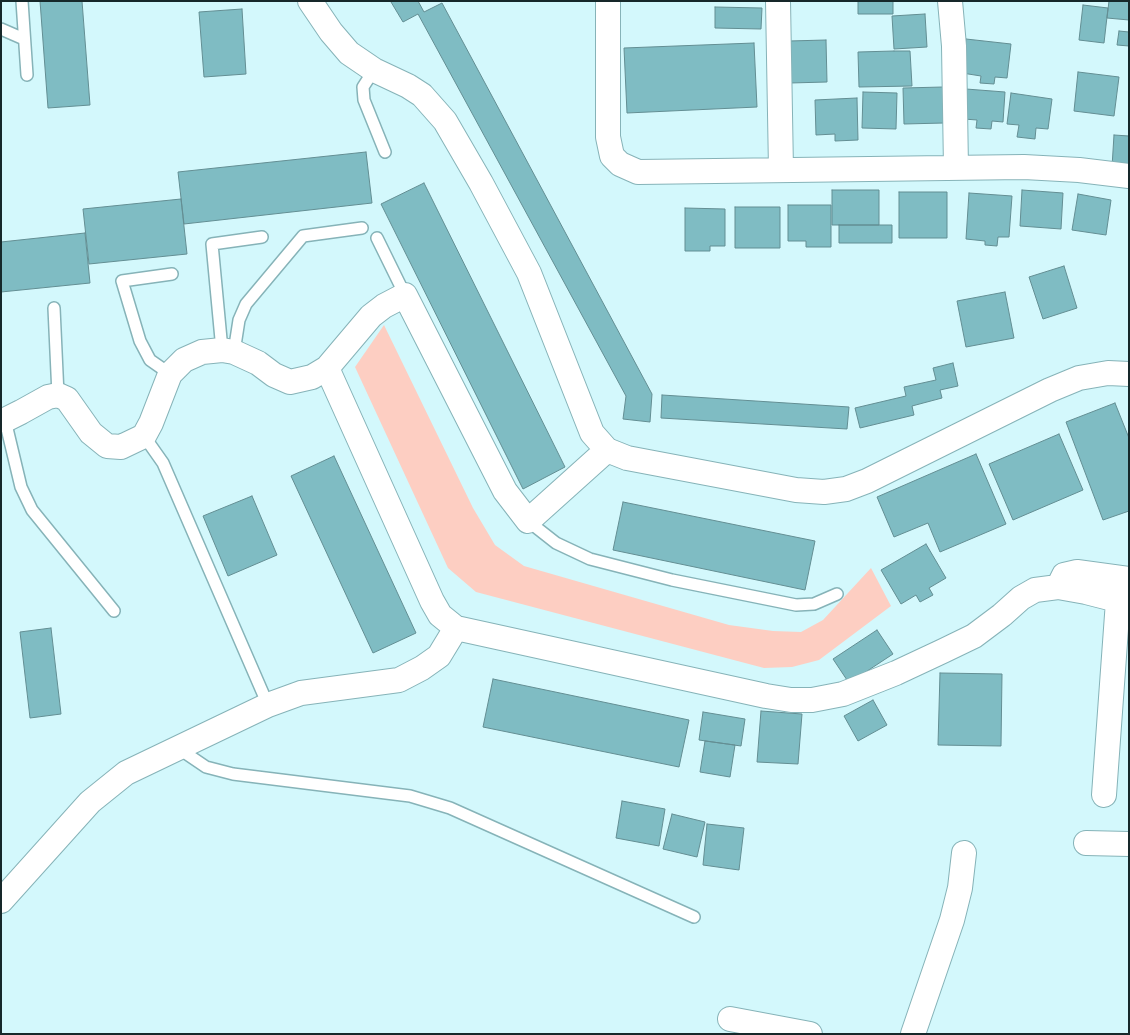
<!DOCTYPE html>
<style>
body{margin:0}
#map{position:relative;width:1130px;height:1035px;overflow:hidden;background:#d3f8fc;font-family:"Open Sans",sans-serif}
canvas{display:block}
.frame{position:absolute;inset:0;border:2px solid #16282a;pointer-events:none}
</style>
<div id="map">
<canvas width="1130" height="1035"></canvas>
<div class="frame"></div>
</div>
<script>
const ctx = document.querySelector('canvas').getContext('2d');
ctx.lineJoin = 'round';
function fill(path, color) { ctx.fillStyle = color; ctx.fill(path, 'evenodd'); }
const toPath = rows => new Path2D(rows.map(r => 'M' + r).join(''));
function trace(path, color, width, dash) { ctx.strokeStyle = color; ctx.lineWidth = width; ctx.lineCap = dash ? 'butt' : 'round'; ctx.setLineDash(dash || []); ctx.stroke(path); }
const green = toPath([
 [384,325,473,508,495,545,524,566,729,625,773,631,801,632,823,620,871,568,891,606,819,660,792,667,764,668,476,592,448,568,355,367]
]);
const building = toPath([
 [40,1,82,1,90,105,48,108,40,1],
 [393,1,418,1,424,12,442,3,652,394,650,422,623,419,626,396,418,14,403,22,391,2,393,1],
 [858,1,893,1,893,14,858,14,858,1],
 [1109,1,1129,1,1129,20,1107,18,1109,1],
 [1083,5,1108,8,1104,43,1079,40,1083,5],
 [715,7,762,8,761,29,715,28,715,7],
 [242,9,246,74,204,77,199,12,242,9],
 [925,14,927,47,894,49,892,16,925,14],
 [1119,31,1129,32,1129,46,1117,45,1119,31],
 [966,39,1011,44,1007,78,995,77,994,84,980,83,981,76,962,73,966,39],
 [826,40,827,82,790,83,789,41,826,40],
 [754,43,757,107,627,113,624,48,754,43],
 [894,51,910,51,912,86,859,87,858,52,894,51],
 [1078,72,1119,77,1114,116,1074,111,1078,72],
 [943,87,944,123,904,124,903,88,943,87],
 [966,89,1005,92,1003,122,992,121,991,129,976,128,977,120,964,119,966,89],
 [863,92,897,93,896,129,862,128,863,92],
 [1011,93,1052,99,1048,129,1036,128,1035,139,1017,137,1019,125,1007,124,1011,93],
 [857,98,858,140,835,141,835,134,816,135,815,100,857,98],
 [1114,135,1129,136,1129,169,1112,167,1114,135],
 [366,152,372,203,184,224,178,172,366,152],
 [424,183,565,467,523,489,381,204,424,183],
 [832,190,879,190,879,225,832,225,832,190],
 [1022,190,1063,193,1061,229,1020,226,1022,190],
 [899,192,947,192,947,238,899,238,899,192],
 [969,193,1012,196,1009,237,998,237,997,246,985,245,985,241,966,239,969,193],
 [1078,194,1111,200,1106,235,1072,230,1078,194],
 [181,199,187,254,89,264,83,209,181,199],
 [788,205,831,205,831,247,806,247,806,241,788,241,788,205],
 [735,207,780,207,780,248,735,248,735,207],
 [685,208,725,209,725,246,710,246,710,251,685,251,685,208],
 [839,225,892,225,892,243,839,243,839,225],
 [85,233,90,283,1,292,1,242,85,233],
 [1064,266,1077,308,1043,319,1029,277,1064,266],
 [1005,292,1014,338,966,347,957,301,1005,292],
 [953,363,958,386,940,390,942,398,912,406,914,415,860,428,855,408,906,396,904,387,936,380,933,368,953,363],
 [662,395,849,407,847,429,661,418,662,395],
 [1115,403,1129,438,1129,511,1103,520,1066,422,1115,403],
 [1059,434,1083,490,1013,520,989,464,1059,434],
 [976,454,1006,524,940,552,928,523,894,537,877,497,976,454],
 [334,456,416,633,373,653,291,476,334,456],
 [252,496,277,555,228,576,203,516,252,496],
 [623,502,815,541,805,590,613,550,623,502],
 [926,544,946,578,929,588,933,595,920,602,916,595,901,604,881,570,926,544],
 [51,628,61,714,30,718,20,632,51,628],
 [877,630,893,654,849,683,833,659,877,630],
 [940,673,1002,674,1001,746,938,745,940,673],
 [493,679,689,720,679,767,483,727,493,679],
 [873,700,887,725,858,741,844,716,873,700],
 [761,711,802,714,798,764,757,762,761,711],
 [703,712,745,719,741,746,699,740,703,712],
 [705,741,735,745,730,777,700,772,705,741],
 [622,801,665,809,659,846,616,838,622,801],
 [672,814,705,822,697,857,663,849,672,814],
 [707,824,744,828,739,870,703,865,707,824]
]);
const service = toPath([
 [22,1,27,75],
 [1,29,24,39],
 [374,70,363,87,364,100,385,152],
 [377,238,405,295],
 [54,308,58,395],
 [222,350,212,244,262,237],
 [234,352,239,320,246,304,303,236,362,228],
 [170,374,150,360,140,341,122,281,172,274],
 [5,420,21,487,32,510,114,611],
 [144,436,163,463,268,705],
 [528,521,556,543,590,559,672,580,796,605,814,604,837,594],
 [178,748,206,767,233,774,410,796,450,808,694,917]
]);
const minor = toPath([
 [310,1,331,32,349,53,374,70,408,86,422,95,445,121,481,183,529,273,592,433,607,450,627,458,796,490,824,492,846,489,867,481,1050,390,1079,378,1108,373,1129,374],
 [608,1,608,137,612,156,620,164,638,172,1024,167,1079,170,1129,176],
 [778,1,781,170],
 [950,1,954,46,956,168],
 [327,368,432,601,440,615,456,628],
 [1,420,5,420,21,412,48,397,58,395,67,399,91,433,107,446,121,447,144,436,151,423,170,374,184,360,202,352,222,350,234,352,258,363,274,375,290,382,312,377,327,368,371,316,384,306,405,295,505,491,528,521,607,450],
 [1058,587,1064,575,1077,572,1129,579],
 [1104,795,1118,601],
 [1086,843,1129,844],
 [1,901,90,802,126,773,268,705,301,693,399,680,422,668,439,656,456,628,766,696,791,700,812,700,843,694,896,673,943,651,974,636,1002,615,1021,598,1035,590,1058,587,1086,592,1129,603],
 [730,1019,810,1034],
 [913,1034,952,920,960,888,964,853]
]);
fill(green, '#fdcec2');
fill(building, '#7fbcc3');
trace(building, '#638e93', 1);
trace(service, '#86b3b8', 14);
trace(minor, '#86b3b8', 26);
trace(service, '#fff', 11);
trace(minor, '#fff', 24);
</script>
